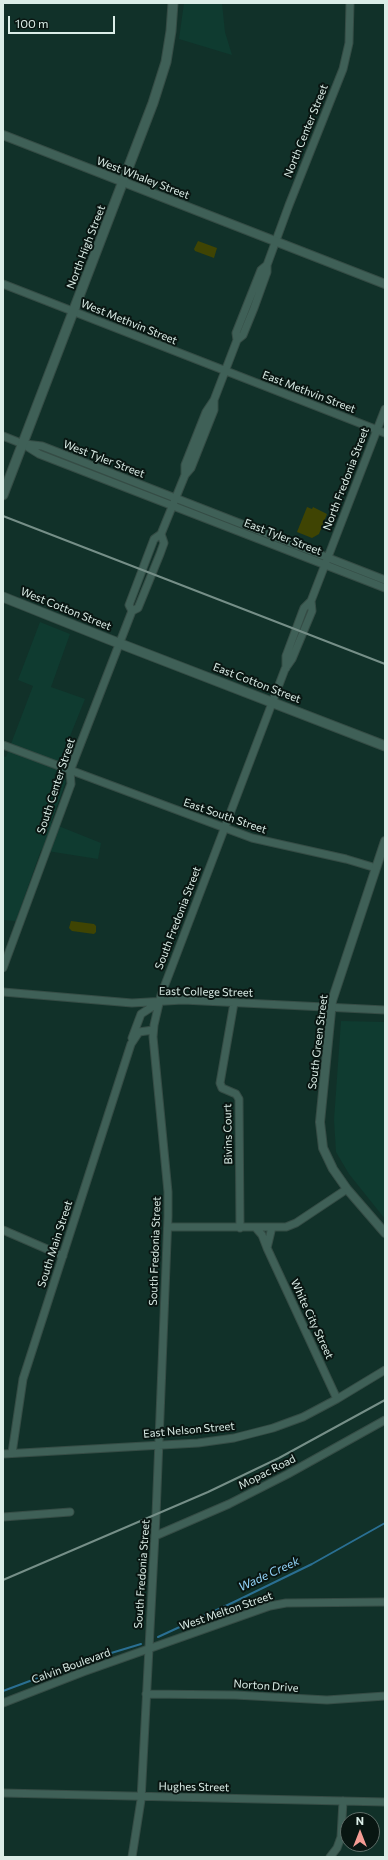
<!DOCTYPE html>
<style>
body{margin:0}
#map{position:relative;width:388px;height:1860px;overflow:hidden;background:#113129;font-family:Commissioner,sans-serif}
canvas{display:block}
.frame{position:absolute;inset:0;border:4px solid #dbede7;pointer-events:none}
.north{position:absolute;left:340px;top:1812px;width:40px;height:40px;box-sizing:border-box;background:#091612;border:1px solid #5d6c67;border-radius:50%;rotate:0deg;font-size:11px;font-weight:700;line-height:16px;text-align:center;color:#dbede7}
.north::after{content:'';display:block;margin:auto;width:14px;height:18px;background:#f59c94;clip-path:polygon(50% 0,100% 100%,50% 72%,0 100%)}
.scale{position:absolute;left:8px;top:16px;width:107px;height:18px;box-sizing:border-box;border:2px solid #dbede7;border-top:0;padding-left:5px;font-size:12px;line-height:14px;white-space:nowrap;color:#dbede7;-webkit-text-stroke:3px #091612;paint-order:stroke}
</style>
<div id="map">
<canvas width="388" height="1860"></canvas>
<div class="frame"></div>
<div class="north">N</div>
<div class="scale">100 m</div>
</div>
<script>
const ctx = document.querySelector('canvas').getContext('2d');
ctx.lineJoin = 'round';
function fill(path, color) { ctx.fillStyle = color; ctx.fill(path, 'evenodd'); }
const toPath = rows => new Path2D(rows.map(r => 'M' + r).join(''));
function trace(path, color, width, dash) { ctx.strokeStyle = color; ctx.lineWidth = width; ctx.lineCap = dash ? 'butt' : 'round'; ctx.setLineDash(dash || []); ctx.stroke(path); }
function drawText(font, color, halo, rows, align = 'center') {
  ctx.font = font + ' Commissioner,sans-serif'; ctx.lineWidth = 4; ctx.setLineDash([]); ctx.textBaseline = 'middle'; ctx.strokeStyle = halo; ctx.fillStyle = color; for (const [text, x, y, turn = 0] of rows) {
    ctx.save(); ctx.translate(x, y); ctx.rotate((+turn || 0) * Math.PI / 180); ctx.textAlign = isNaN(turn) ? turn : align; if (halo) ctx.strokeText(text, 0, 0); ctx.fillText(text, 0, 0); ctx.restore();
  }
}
const built = toPath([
 [184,3,222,3,225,32,232,55,179,39],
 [40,622,70,634,51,687,85,699,54,776,66,781,51,823,101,843,98,859,41,850,16,921,3,920,3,756,6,757,33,686,18,680],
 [341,1021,385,1022,385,1219,349,1174,336,1152,334,1120]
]);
const green = toPath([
 [198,241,217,248,214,258,195,251,194,249],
 [307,507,312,509,313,507,327,514,319,534,312,538,297,532],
 [71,921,94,924,96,926,96,932,94,934,72,931,69,928]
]);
const stream = toPath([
 [158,1637,234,1602,312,1564,385,1523],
 [3,1691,78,1663,141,1644]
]);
const minor = toPath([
 [3,284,385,433],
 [237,340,236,333,261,270,267,265],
 [3,436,23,444,39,454,385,588],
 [25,444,42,446,385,580],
 [185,475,191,468,214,410,214,400],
 [132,611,129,605,154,539,161,534,185,475,185,465,206,412,214,400,237,340,243,335,254,308,267,272,267,265,289,205,343,69,349,43,350,3],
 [286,668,286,656,302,613,304,608,311,601],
 [3,745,252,838,346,859,376,868],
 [3,968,71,784,70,771,132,611,138,608,160,554,164,543,161,534],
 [3,992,132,1003,183,1000,385,1010],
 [234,1003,220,1083,222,1088,236,1094,239,1099,240,1228],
 [132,1038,141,1014,158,1003],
 [168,1227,286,1227,296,1223,347,1189],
 [256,1228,262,1235,267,1248,272,1227],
 [3,1230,63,1256],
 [267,1248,337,1399],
 [12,1453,23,1379,131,1044,139,1032,153,1030],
 [3,1454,198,1443,234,1438,273,1428,303,1417,337,1399,385,1370],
 [3,1517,70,1512],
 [155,1536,229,1504,288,1474,385,1420],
 [146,1694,235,1695,327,1700,385,1696],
 [3,1703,83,1672,270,1606,286,1603,385,1602],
 [3,1793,385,1802],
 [132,1857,141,1800,156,1515,168,1216,168,1192,153,1037,154,1025,161,995,171,969,285,669,292,659,312,611,311,601,385,409],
 [330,1857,337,1848,341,1837,343,1801]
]);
const tertiary = toPath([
 [3,135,385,284],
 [385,841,332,1001,320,1122,323,1148,333,1169,347,1189,385,1233]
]);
const secondary = toPath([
 [3,495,153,103,166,62,171,31,173,3],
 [3,597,108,639,385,746]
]);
const rail = toPath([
 [3,516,385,664],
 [3,1580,208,1492,279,1458,385,1400]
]);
const streetNames = [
 ["North Center Street",306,131,-68],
 ["West Whaley Street",143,178,21],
 ["North High Street",86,247,-69],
 ["West Methvin Street",129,322,22],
 ["East Methvin Street",309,392,21],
 ["West Tyler Street",104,459,21],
 ["North Fredonia Street",346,479,-69],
 ["East Tyler Street",283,537,21],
 ["West Cotton Street",66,609,22],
 ["East Cotton Street",257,683,21],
 ["South Center Street",56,786,-72],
 ["East South Street",225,816,19],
 ["South Fredonia Street",178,918,-69],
 ["East College Street",206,992,1],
 ["South Green Street",318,1042,-83],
 ["Bivins Court",228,1134,-91],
 ["South Main Street",55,1244,-72],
 ["South Fredonia Street",155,1251,-88],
 ["White City Street",312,1319,65],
 ["East Nelson Street",189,1430,-5],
 ["Mopac Road",267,1472,-27],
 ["South Fredonia Street",142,1574,-86],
 ["West Melton Street",226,1611,-19],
 ["Calvin Boulevard",71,1666,-20],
 ["Norton Drive",266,1686,4],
 ["Hughes Street",194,1787,1]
];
const waterNames = [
 ["Wade Creek",269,1574,-25]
];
fill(built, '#0f3b30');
fill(green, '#3f4403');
trace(stream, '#2a6f92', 2);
trace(minor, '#354c45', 9);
trace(tertiary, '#354c45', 10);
trace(secondary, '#354c45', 11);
trace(minor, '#3f6057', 7);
trace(tertiary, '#3f6057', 8);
trace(secondary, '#3f6057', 9);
trace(rail, '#768f88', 2);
drawText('11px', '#dbede7', '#091612', streetNames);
drawText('italic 12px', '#91d1f6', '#091612', waterNames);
</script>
